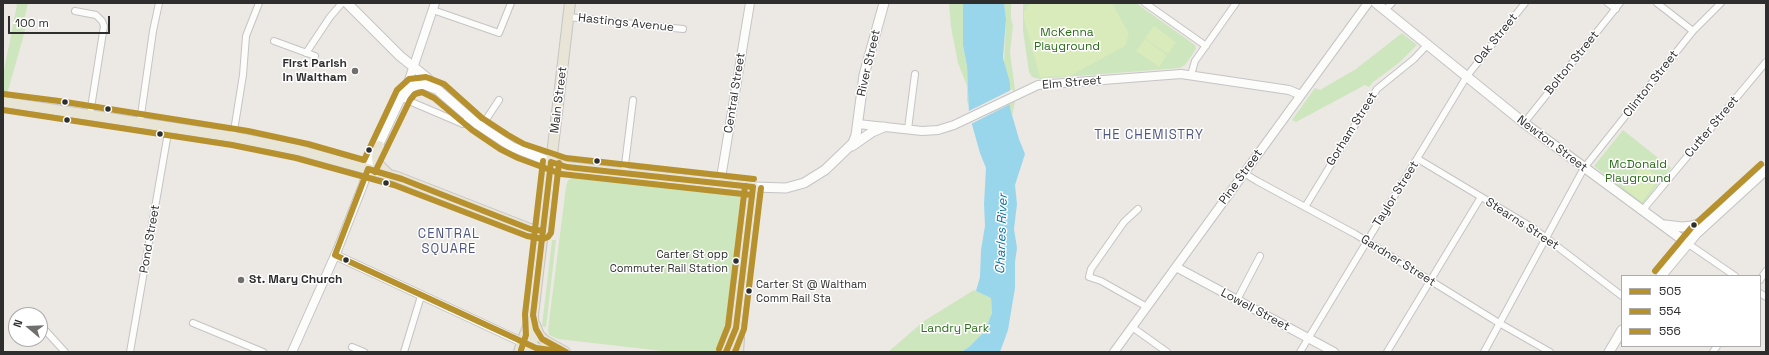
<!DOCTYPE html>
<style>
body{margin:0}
#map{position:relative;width:1769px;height:355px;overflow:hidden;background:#ece8e4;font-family:"Space Grotesk",sans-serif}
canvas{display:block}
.frame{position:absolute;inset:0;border:4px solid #2e2e2e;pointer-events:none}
.legend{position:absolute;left:1621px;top:275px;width:140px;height:72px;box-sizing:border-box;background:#fff;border:1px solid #ababab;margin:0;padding:5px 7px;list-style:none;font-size:12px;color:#2e2e2e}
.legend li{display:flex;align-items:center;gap:8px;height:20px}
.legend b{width:20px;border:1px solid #ababab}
.north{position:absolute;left:8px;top:307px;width:40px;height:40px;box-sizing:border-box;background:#fff;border:1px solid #ababab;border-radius:50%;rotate:289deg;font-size:11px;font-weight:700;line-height:16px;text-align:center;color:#2e2e2e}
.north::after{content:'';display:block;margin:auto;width:14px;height:18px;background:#706f6e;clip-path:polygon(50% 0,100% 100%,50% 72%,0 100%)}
.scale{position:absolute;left:8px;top:16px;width:102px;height:18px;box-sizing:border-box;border:2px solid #2e2e2e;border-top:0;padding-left:5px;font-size:12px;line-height:14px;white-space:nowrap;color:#2e2e2e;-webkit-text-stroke:3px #fff;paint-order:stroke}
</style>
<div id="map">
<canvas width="1769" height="355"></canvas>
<div class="frame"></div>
<ul class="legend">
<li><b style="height:5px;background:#b6912d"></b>505</li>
<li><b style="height:5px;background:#b6912d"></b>554</li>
<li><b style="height:5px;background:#b6912d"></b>556</li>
</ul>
<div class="north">N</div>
<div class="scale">100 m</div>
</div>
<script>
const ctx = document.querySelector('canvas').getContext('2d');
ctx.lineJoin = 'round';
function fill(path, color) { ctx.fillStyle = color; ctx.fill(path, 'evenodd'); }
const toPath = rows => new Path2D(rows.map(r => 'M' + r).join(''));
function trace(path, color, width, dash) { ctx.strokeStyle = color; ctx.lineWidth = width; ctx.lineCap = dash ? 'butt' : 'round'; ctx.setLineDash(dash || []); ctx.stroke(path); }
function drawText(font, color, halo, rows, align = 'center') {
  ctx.font = font + ' "Space Grotesk",sans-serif'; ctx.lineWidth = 3; ctx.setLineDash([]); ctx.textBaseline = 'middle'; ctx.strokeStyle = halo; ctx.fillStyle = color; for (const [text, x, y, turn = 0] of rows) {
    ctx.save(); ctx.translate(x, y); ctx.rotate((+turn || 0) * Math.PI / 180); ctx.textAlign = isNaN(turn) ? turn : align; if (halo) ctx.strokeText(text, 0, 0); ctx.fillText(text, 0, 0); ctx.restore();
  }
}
const green = toPath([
 [15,3,28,3,23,24,26,25,23,38,7,94,3,94,3,75,17,5],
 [949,3,963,3,963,45,967,66,969,106,967,101,967,86,958,63,951,27],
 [1004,3,1011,4,1011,18,1013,26,1010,52,1016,97,1012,116,1010,108,1010,95,1004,63,1006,19],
 [1023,3,1136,3,1195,45,1196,49,1185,65,1180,68,1039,79,1032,77,1029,72,1023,31],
 [1402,33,1417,45,1400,62,1372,83,1369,87,1365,85,1296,122,1292,120,1315,88,1320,90,1356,69],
 [1623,130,1671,168,1642,205,1594,166],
 [574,177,736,194,740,196,740,201,728,314,717,352,671,352,558,339,549,335,548,330,566,187,568,180],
 [552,240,556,240,546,327,542,326],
 [974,290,991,298,992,313,984,332,969,347,961,352,888,352,924,321]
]);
const pitch = toPath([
 [1030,3,1112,3,1129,34,1125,46,1070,76,1040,77,1024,19,1024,12],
 [1154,26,1176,42,1168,54,1145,38],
 [1145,39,1167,55,1159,67,1136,51],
 [1643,165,1660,178,1642,202,1624,188]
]);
const water = toPath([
 [963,3,1004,3,1006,19,1003,58,1010,83,1010,108,1019,139,1025,154,1015,185,1017,204,1014,229,1017,248,1015,262,1015,288,1008,330,1000,352,961,352,969,347,984,332,992,313,991,298,976,291,980,277,981,250,985,226,984,204,986,168,980,153,969,114,967,66,963,45]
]);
const pier = toPath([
 [1013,89,1012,103,971,124,967,112]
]);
const minor = toPath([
 [1145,3,1206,46],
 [1608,3,1616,9],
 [1657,3,1693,31],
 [433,10,499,33,511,3],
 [1385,10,1392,3],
 [75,11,96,15,102,21,104,26,90,114],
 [568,17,683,29],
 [274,41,315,56],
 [306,53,330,17,342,3],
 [1191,75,1195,61,1236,3],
 [402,98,463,124,470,118],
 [140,122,153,31,159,3],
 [1524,123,1620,3],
 [481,127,499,100],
 [908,129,915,74],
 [233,137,243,75,246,36,259,3],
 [1418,159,1533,228,1622,296],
 [624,173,633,100],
 [1244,173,1257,181,1355,234,1499,323,1550,352],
 [1305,207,1377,89,1414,59,1428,44],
 [1138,209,1124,222,1091,269,1089,277,1101,281,1147,307],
 [1644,212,1646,206,1766,62],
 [1687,243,1735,276],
 [1760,280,1766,271],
 [1760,293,1766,297],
 [1237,300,1260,256],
 [193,323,263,352],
 [1132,327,1167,352],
 [45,330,65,352],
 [352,347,364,352],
 [130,352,169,127],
 [404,352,421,296],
 [1300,352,1467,76,1525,3],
 [1387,352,1481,197],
 [1484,352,1584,168,1693,31,1721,3],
 [1713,352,1717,346]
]);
const tertiary = toPath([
 [858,124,922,131,938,130,954,125,1038,85,1181,74,1289,90,1301,95],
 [720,184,750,3],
 [335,255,522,342],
 [1176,267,1334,352],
 [292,352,337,251,363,185,370,164,408,83,435,3],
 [1114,352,1368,3]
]);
const secondary = toPath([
 [347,3,400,56,426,77,439,91,477,124,512,147,551,162],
 [1376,3,1524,123,1687,243],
 [402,98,409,89,416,85,425,85,436,89],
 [852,146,872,132,884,127],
 [753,187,786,188,804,183,825,170,853,143,856,135,864,75,884,3],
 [1665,225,1682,227,1692,226,1706,221],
 [1661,276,1696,234,1766,170],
 [1609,352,1622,330]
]);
const primary = toPath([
 [3,102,233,137,298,150,397,177,530,229,543,231],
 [379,146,377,157,378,164,388,174],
 [551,162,567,167,753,187,736,328,726,352],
 [535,325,539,335,545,341,565,352],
 [737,328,739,338,738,352],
 [522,342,539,349,559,351],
 [519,352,525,334,533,315],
 [529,352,534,336,533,315,570,3]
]);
const bus1 = toPath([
 [551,162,533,315,536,329,542,339,564,351],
 [551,162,567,167,753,187],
 [368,169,402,179,530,229,543,231],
 [335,255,536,348,566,352],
 [335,255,368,169],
 [726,352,736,328,753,187]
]);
const bus2 = toPath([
 [3,110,232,145,296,158,394,185,527,236,543,239,548,237,551,233,559,163],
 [375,172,410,100,415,94,422,92,434,98,472,130,500,149,518,158,561,174,752,195],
 [735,352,744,329,761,188]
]);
const bus3 = toPath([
 [4,94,59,101,248,131,308,144,364,160,397,90,409,79,426,77,444,84,482,118,508,135,524,144,566,158,754,179],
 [1655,271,1691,228,1761,164],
 [719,349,728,326,745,186],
 [521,350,526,335,525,314,543,161]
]);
const markers = [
 [355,71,4,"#706f6e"],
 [65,102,3.5,"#2e2e2e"],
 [108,109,3.5,"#2e2e2e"],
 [67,120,3.5,"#2e2e2e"],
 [160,134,3.5,"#2e2e2e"],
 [369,150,3.5,"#2e2e2e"],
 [597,161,3.5,"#2e2e2e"],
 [386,183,3.5,"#2e2e2e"],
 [1694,225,3.5,"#2e2e2e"],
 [346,260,3.5,"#2e2e2e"],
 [736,261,3.5,"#2e2e2e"],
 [241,280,4,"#706f6e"],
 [749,291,3.5,"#2e2e2e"]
];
const busNames = [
 ["Carter St opp",728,255],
 ["Commuter Rail Station",728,269],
 ["Carter St @ Waltham",756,285,"left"],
 ["Comm Rail Sta",756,299,"left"]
];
const streetNames = [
 ["Hastings Avenue",626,23,6],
 ["Oak Street",1496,39,-51],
 ["River Street",869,63,-77],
 ["Bolton Street",1572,63,-51],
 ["Elm Street",1072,83,-5],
 ["Clinton Street",1651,84,-52],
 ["Central Street",735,93,-81],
 ["Main Street",559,100,-83],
 ["Cutter Street",1712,127,-50],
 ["Gorham Street",1352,129,-58],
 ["Newton Street",1552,144,37],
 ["Pine Street",1241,177,-54],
 ["Taylor Street",1396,194,-58],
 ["Stearns Street",1522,224,33],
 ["Pond Street",150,239,-80],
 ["Gardner Street",1398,261,32],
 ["Lowell Street",1255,310,28]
];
const parkNames = [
 ["McKenna",1067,33],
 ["Playground",1067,47],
 ["McDonald",1638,165],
 ["Playground",1638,179],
 ["Landry Park",955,329]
];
const poiNames = [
 ["First Parish",347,64],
 ["in Waltham",347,78],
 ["St. Mary Church",249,280,"left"]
];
const neighbourhoodNames = [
 ["THE CHEMISTRY",1149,135],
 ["CENTRAL",449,234],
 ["SQUARE",449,249]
];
const waterNames = [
 ["Charles River",1002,234,-88]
];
fill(green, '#cee6be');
fill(pitch, '#d9eabb');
fill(water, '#99d6ec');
fill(pier, '#ece8e4');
trace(minor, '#c5c4c5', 8);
trace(tertiary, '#c5c4c5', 10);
trace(secondary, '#c5c4c5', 11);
trace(primary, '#c6c5c4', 12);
trace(minor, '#fcfcfb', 6);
trace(tertiary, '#fcfcfb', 8);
trace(secondary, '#fcfcfb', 9);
trace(primary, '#e8e4d6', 10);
trace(bus1, '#b6912d', 6);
trace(bus2, '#b6912d', 6);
trace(bus3, '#b6912d', 6);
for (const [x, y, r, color] of markers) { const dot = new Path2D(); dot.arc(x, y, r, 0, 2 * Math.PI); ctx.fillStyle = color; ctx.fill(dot); trace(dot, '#fff', 1.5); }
drawText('11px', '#2e2e2e', '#fff', busNames, 'right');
drawText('12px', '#2e2e2e', '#fff', streetNames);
drawText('12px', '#2c6e1b', '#fff', parkNames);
drawText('bold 12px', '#2e2e2e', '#fff', poiNames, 'right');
ctx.letterSpacing = '1px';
drawText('13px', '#4d5680', '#fff', neighbourhoodNames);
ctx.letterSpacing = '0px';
drawText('italic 13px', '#0d6fa3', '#fff', waterNames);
</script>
